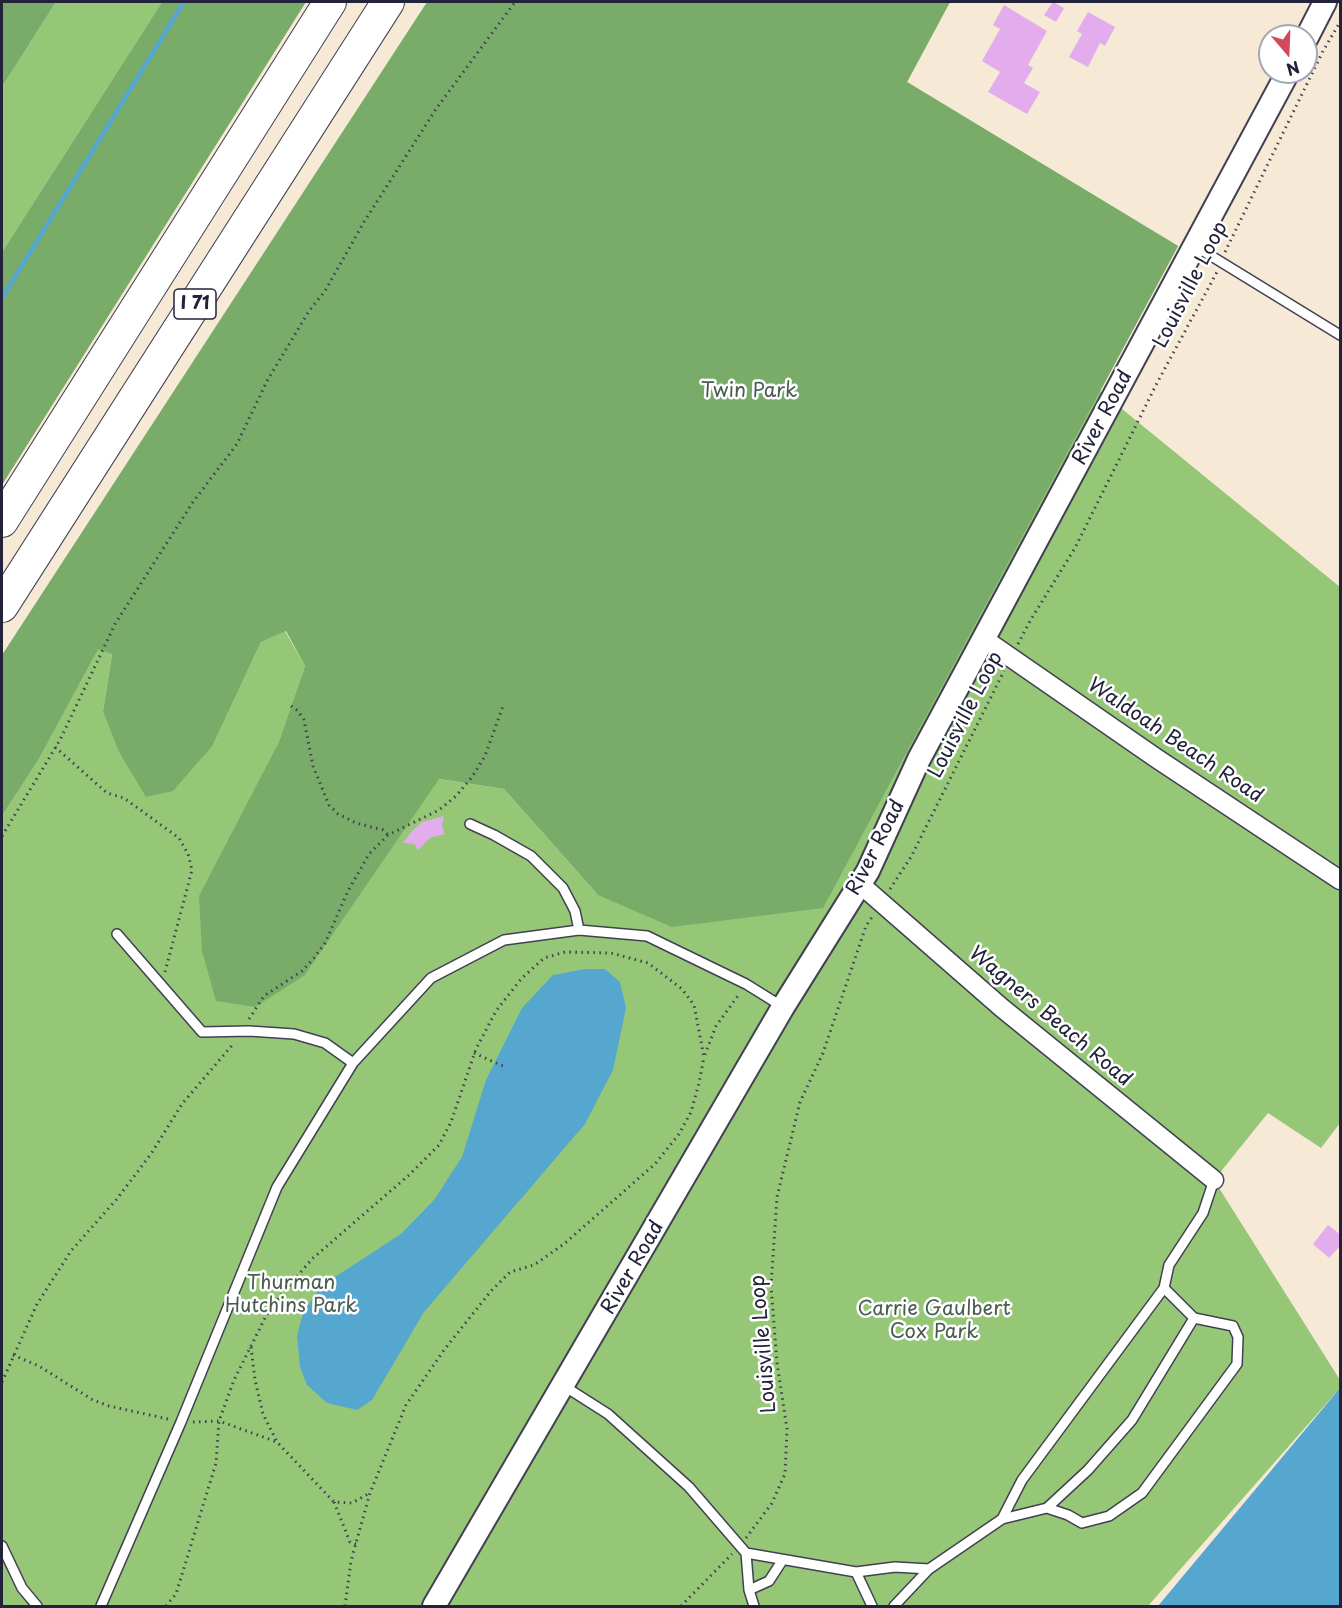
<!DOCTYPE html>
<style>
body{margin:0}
#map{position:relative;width:1342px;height:1608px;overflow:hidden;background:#f6ead6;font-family:"Playpen Sans",sans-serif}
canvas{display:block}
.frame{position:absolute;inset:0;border:3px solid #22223b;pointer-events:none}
.north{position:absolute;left:1258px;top:24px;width:60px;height:60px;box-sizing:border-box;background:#fff;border:2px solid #a7a7b1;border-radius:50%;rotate:161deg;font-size:16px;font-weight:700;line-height:24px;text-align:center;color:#22223b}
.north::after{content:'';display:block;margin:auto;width:21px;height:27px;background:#d1495b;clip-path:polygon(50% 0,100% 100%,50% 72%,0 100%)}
</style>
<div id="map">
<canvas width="1342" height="1608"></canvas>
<div class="frame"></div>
<div class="north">N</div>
</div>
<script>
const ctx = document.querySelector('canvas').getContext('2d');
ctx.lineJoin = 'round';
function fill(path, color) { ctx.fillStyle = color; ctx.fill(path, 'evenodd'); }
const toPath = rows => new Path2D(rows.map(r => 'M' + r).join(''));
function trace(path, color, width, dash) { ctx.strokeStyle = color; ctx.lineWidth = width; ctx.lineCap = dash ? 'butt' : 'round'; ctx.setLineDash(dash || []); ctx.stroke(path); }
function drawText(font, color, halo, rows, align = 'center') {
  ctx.font = font + ' "Playpen Sans",sans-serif'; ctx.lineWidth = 5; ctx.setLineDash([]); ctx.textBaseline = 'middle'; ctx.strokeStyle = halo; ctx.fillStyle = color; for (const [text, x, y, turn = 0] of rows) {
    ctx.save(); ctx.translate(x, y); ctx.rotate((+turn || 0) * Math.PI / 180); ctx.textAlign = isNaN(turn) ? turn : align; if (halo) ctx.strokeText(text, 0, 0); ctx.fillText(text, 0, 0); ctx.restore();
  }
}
const green = toPath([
 [56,2,162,2,2,252,2,87],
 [950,2,907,82,1178,246,1100,391,1340,587,1340,1123,1321,1148,1268,1113,1214,1180,1340,1380,1340,1388,1148,1606,2,1606,2,816,39,759,98,648,112,653,103,711,213,745,261,642,285,631,305,666,278,744,305,975,438,779,504,789,598,895,229,405]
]);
const forest = toPath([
 [2,2,56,2,2,87],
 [162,2,306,2,2,485,2,252],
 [427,2,950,2,907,82,1178,246,823,908,672,927,598,895,504,789,439,779,305,975,255,1007,216,1001,202,951,199,896,278,744,305,666,286,631,261,642,213,745,173,791,146,797,119,752,103,711,112,654,98,649,39,759,2,816,2,655]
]);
const water = toPath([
 [585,969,605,969,620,982,626,1008,613,1070,585,1124,424,1312,372,1400,357,1410,327,1403,307,1385,300,1367,297,1336,303,1313,321,1286,401,1234,434,1200,462,1157,486,1080,522,1008,553,975],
 [1340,1388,1340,1606,1158,1606]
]);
const stream = toPath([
 [2,298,184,2]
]);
const building = toPath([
 [1053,2,1064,8,1056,22,1044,15],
 [1004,5,1047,31,1028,65,1033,68,1024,83,1040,92,1027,114,988,92,1000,72,982,61,1000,29,993,25],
 [1088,12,1115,27,1105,46,1100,43,1088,67,1069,57,1082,34,1077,31],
 [444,816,442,826,445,834,430,838,418,850,414,844,403,843,412,831,422,822],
 [1328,1225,1341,1235,1341,1245,1329,1258,1313,1244]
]);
const path = toPath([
 [1225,252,1323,51,1340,22],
 [1018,644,1030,621,1075,548,1157,383,1217,272],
 [291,706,298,711,304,720,313,766,329,805,338,814,356,823,383,830,388,835],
 [55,747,107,793,124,798,179,838,188,854,192,870,165,972],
 [2,836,60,740,115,624,193,502,237,444,267,381,309,311,325,291,364,222,436,109,515,2],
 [890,889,911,857,1004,671],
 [249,1019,264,996,302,971,314,958,325,943,348,891,369,854,388,835,439,810,456,796,472,777,485,756,503,706],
 [474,1053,505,1067],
 [251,1347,255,1380,263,1414,277,1442,334,1502,352,1503,368,1494],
 [13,1355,39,1366,93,1400,109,1406,168,1419],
 [2,1382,37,1304,71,1251,116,1200,151,1154,182,1104,234,1043],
 [193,1422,219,1421,277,1442],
 [334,1502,350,1542,356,1544],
 [746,1538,772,1503,785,1474,787,1429,777,1363,771,1286,777,1197,800,1102,823,1053,866,926,872,917],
 [166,1606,176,1594,216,1463,219,1421,234,1380,265,1318,281,1295,312,1259,409,1175,439,1145,451,1122,476,1049,496,1011,521,979,544,958,565,952,611,953,648,963,682,989,694,1005,704,1057,716,1026,740,993],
 [345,1606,351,1561,370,1493,406,1405,444,1350,491,1291,510,1272,534,1265,564,1244,655,1164,679,1134,691,1112,699,1083,704,1057],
 [681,1606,732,1554]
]);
const service = toPath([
 [1195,246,1340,335],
 [470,824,494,835,531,856,563,888,575,911,579,930],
 [117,934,202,1032,249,1031,294,1034,325,1043,353,1063],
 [1164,1288,1169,1265,1203,1213,1214,1180],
 [564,1386,608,1414,689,1487,746,1553,856,1572,895,1567,929,1569],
 [1047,1508,1068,1515,1082,1523,1109,1516,1142,1493,1237,1364,1238,1337,1233,1326,1194,1318],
 [2,1546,22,1588,37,1606],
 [746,1553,749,1590,754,1606],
 [856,1572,872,1606],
 [749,1590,769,1581,782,1561],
 [101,1606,181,1422,277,1187,353,1063,431,978,504,940,579,930,647,936,746,984,783,1007],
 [894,1606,929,1569,1002,1519,1047,1508,1088,1470,1132,1420,1194,1318,1164,1288,1022,1480,1002,1519]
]);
const minor = toPath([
 [984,639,1156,758,1340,880],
 [860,884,1002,1008,1214,1180]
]);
const tertiary = toPath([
 [1306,39,1325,2],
 [434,1606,783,1007,868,871,919,759,1288,72]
]);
const motorway = toPath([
 [2,521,330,2],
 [2,606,388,2]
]);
const shields = [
 [195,304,42]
];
const shieldNames = [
 ["I 71",195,304]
];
const streetNames = [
 ["Louisville Loop",1191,285,-63],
 ["River Road",1103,418,-62],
 ["Louisville Loop",966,715,-63],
 ["Waldoah Beach Road",1175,741,34],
 ["River Road",876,848,-63],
 ["Wagners Beach Road",1050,1017,40],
 ["River Road",633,1268,-60],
 ["Louisville Loop",764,1344,-95]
];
const parkNames = [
 ["Twin Park",749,391],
 ["Thurman",291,1283],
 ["Hutchins Park",291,1306],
 ["Carrie Gaulbert",934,1309],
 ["Cox Park",934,1332]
];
fill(green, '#95c777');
fill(forest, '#78ac68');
fill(water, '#56a7d0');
trace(stream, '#56a7d0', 4.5);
fill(building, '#e3acec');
trace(service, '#424052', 12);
trace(minor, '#424052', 21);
trace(tertiary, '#424052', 26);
trace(motorway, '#424052', 34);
trace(path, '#424052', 3, [1.5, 4.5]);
trace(service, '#fff', 9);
trace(minor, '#fff', 18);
trace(tertiary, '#fff', 22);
trace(motorway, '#fff', 32);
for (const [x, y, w] of shields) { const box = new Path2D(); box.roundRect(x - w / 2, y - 15, w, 30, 4.5); ctx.fillStyle = '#fff'; ctx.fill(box); trace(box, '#22223b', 1.5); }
drawText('bold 18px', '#22223b', null, shieldNames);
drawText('20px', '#22223b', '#fff', streetNames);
drawText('20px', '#4a5c50', '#fff', parkNames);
</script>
